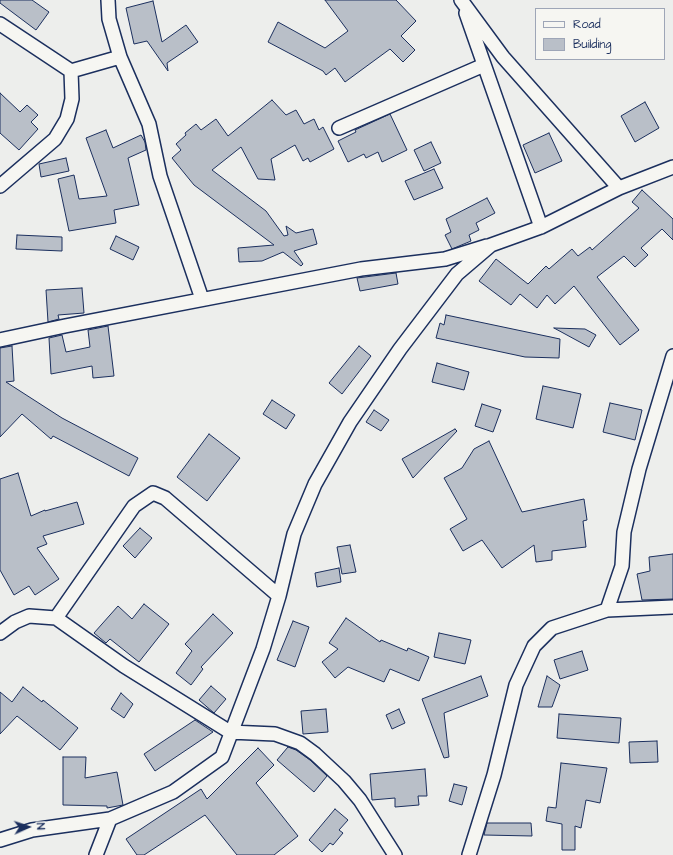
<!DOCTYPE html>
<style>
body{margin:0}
#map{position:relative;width:673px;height:855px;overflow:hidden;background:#edeeec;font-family:"Architects Daughter",sans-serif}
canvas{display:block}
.legend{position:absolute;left:535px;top:8px;width:130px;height:52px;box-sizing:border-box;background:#f6f6f2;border:1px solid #9ea6b7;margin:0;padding:5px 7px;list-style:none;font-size:12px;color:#1b2f5e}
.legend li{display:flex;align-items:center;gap:8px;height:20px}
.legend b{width:20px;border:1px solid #9ea6b7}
.north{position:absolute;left:8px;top:807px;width:40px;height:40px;-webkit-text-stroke:3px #f6f6f2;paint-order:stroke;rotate:87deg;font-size:11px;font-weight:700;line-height:16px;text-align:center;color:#1b2f5e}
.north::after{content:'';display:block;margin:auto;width:14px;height:18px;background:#1b2f5e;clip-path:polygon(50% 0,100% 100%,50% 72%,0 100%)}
</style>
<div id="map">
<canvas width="673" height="855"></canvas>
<ul class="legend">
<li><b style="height:5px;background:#f6f6f2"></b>Road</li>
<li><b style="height:11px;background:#b9bfc8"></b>Building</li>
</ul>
<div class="north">N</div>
</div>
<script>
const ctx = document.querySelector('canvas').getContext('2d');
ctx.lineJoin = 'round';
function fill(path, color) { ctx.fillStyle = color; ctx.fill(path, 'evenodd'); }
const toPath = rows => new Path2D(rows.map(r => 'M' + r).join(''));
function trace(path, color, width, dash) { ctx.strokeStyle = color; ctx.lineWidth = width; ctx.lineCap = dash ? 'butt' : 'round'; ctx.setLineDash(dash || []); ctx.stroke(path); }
const building = toPath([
 [0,0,32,0,49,12,36,30,0,3,0,0],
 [325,0,396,0,416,21,401,36,415,50,403,62,390,49,345,82,335,68,326,75,323,71,268,42,278,22,325,48,348,31,325,0],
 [153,1,162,42,186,25,198,42,167,63,168,71,147,41,134,44,126,8,153,1],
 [0,93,20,112,27,105,38,115,31,122,38,129,19,150,0,133,0,93],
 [272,100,286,115,296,110,304,124,314,119,319,130,323,127,334,149,310,162,308,158,303,161,295,145,271,159,275,180,258,179,241,147,212,170,266,211,284,236,288,235,286,226,296,233,313,229,317,244,294,251,303,264,301,266,283,252,262,261,239,262,238,248,274,245,194,185,172,158,181,150,176,144,186,135,185,133,196,124,201,130,216,119,228,136,272,100],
 [645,102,659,128,635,142,621,116,645,102],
 [390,114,407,150,382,162,378,152,366,158,364,154,348,162,338,141,356,132,355,130,390,114],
 [106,130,113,148,141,135,145,142,146,150,128,158,139,205,114,210,116,223,69,231,58,179,74,175,79,199,107,196,86,138,106,130],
 [549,133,562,161,535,173,523,145,549,133],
 [431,142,441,163,424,171,414,150,431,142],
 [66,158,69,171,41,177,39,164,66,158],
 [434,169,443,188,414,200,405,181,434,169],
 [642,190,673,219,673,240,662,229,641,248,648,255,635,267,624,256,597,277,639,330,620,345,574,286,555,304,547,295,537,308,520,294,511,305,479,281,496,259,528,284,546,266,549,269,572,249,578,256,590,247,592,250,639,208,632,202,642,190],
 [487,198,495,213,476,223,479,230,469,235,471,241,452,249,445,235,451,232,446,219,487,198],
 [17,235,62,237,62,251,16,249,17,235],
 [116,236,139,247,133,260,110,249,116,236],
 [396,273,398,284,360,291,357,278,396,273],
 [82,288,84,313,58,315,59,319,48,322,46,290,82,288],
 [446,315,560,339,559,358,525,357,436,338,440,323,444,325,446,315],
 [108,326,114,376,93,378,92,366,51,374,49,338,62,335,66,352,90,347,88,330,108,326],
 [554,328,585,329,596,335,589,347,554,328],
 [12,346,14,381,6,382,62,418,138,458,129,476,53,436,51,439,22,414,0,437,0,348,12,346],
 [359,346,371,356,342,394,329,383,359,346],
 [437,363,469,372,464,390,432,382,437,363],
 [543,386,581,394,573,428,536,419,543,386],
 [272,400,295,415,286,429,263,414,272,400],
 [610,403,642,410,635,440,603,432,610,403],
 [482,404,501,410,493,432,475,426,482,404],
 [374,410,389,420,381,431,366,422,374,410],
 [455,429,457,431,413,478,402,459,455,429],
 [209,434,240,458,207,501,177,477,209,434],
 [489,441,522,512,584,499,587,520,583,521,586,547,552,551,552,560,536,562,534,545,502,568,482,540,463,551,450,529,467,519,444,478,462,468,474,449,489,441],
 [18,473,31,516,45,510,45,511,77,502,84,524,43,536,47,544,37,548,59,579,35,595,29,586,14,595,0,570,0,479,18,473],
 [140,528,152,538,135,558,123,546,140,528],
 [350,545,356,572,342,574,337,547,350,545],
 [673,554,673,599,642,600,637,574,650,571,649,557,673,554],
 [339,568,341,582,317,587,315,573,339,568],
 [144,604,169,624,139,662,110,639,106,643,94,633,118,606,132,619,144,604],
 [213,614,233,633,201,667,203,669,191,685,176,673,192,651,185,644,213,614],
 [346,618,380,642,381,640,407,651,408,648,429,657,419,681,390,669,384,682,348,667,335,678,322,662,338,649,329,643,346,618],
 [293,621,309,627,295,667,277,660,293,621],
 [439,633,471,640,465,664,434,657,439,633],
 [582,651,588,670,560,679,554,660,582,651],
 [481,676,488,696,444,713,449,757,444,758,422,699,481,676],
 [547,676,560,685,552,707,538,707,547,676],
 [211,686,226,699,214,713,199,700,211,686],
 [23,687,42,702,43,700,78,728,60,750,17,716,0,734,0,692,12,702,23,687],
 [121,693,133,704,124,718,111,709,121,693],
 [326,709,328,732,303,734,301,711,326,709],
 [399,709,405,723,392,729,386,715,399,709],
 [559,714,621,718,619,743,557,738,559,714],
 [195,720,213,732,155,771,144,754,195,720],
 [657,741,658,762,630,763,629,742,657,741],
 [288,747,296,750,310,760,327,776,314,792,277,760,288,747],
 [258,748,274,765,256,783,298,836,274,855,237,855,205,815,144,855,137,855,126,839,201,789,207,799,258,748],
 [63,757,86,757,85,778,117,772,123,805,107,808,107,806,63,805,63,757],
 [561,763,607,768,600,803,586,800,581,828,575,826,575,850,562,850,562,824,546,821,548,807,556,808,561,763],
 [425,769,427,796,418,796,419,805,395,807,395,798,372,800,370,774,425,769],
 [454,784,467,787,462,805,449,801,454,784],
 [335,809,348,820,339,830,343,833,333,845,330,843,322,852,309,840,335,809],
 [487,823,531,823,532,836,484,835,487,823]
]);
const street = toPath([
 [108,0,109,19,120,57,149,124,160,176,202,299],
 [461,0,503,57,619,188],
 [466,13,541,227],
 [0,24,71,71],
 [339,128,484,65],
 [0,186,55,139,67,119,72,99,71,71,120,57],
 [0,340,65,326,361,269,445,259,487,246],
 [607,610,622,566,624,532,639,469,673,356],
 [56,618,134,506,153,493,165,498,279,596],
 [0,633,15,622,29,616,56,618,124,666,230,732,275,734,300,743,315,754,344,781,360,800,395,855],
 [0,840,32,830,110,819,173,792,222,757,263,649,279,596,294,534,315,484,350,422,400,349,457,274,491,245,541,227,619,188,673,167],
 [96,855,110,819],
 [469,855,494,775,516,685,534,646,552,628,607,610,673,607]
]);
fill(building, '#b9bfc8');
trace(building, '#1b2f5e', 1);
trace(street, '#1b2f5e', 16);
trace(street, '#f6f6f2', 13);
</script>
